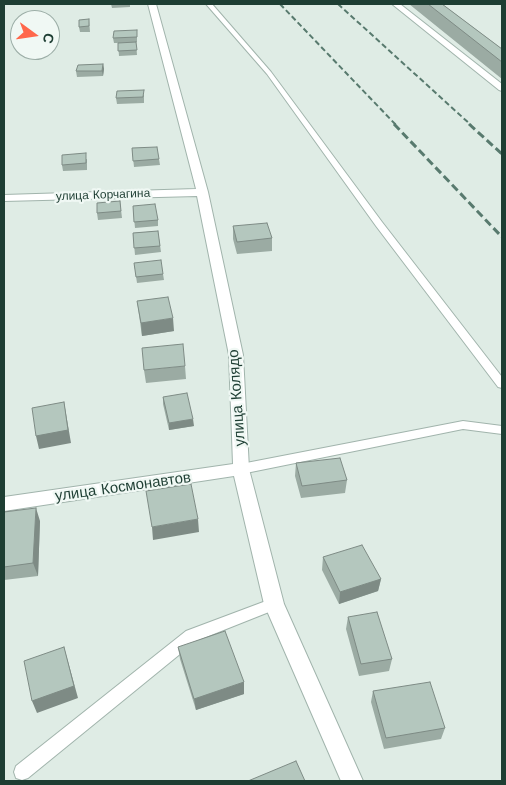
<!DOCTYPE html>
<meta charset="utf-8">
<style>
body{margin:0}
#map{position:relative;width:506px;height:785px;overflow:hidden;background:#dfece5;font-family:"Work Sans",sans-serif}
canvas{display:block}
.frame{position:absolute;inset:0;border:5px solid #1e3e33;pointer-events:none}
.north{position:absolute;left:10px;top:10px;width:50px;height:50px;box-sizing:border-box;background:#f0f8f4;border:1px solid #9caea7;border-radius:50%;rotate:104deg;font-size:14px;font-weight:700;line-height:20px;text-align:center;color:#1e3e33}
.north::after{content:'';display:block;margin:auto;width:18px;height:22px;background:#ff674b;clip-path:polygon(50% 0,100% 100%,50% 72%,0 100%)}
</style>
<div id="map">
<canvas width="506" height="785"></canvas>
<div class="frame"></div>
<div class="north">С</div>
</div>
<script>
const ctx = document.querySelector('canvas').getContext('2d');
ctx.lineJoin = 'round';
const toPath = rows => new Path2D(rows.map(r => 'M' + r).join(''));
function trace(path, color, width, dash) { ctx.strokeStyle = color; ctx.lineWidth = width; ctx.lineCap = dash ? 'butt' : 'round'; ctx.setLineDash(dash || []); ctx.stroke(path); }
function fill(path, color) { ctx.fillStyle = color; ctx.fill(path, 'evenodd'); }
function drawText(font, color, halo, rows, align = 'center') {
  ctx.font = font + ' "Work Sans",sans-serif'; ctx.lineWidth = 4.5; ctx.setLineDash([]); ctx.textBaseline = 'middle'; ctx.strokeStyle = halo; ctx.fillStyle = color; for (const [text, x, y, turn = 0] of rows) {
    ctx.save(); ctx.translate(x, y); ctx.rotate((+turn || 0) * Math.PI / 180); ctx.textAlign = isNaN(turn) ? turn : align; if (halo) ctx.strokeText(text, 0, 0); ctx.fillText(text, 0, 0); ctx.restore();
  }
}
const service = toPath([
 [206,4,212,4,271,72,382,222,502,377,502,388,498,387,376,226,267,74,206,4],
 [463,421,502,426,502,434,463,429,241,474,237,472,235,469,237,466,241,464,463,421],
 [274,598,279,600,281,604,279,608,196,641,28,778,22,780,16,778,14,772,16,766,186,631,274,598]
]);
const minor = toPath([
 [148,4,156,4,208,192,243,355,249,469,284,604,363,781,341,781,264,604,234,476,4,511,4,497,233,464,229,355,197,196,4,201,4,195,196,189,148,4],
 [392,4,400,4,502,84,502,91,499,90,392,4]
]);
const railFar1 = toPath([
 [280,4,396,125],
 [338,4,471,125]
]);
const rail = toPath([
 [394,124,502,237],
 [469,124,502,154]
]);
const wall = toPath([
 [111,4,130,4,130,7,112,8],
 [409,4,442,4,502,49,502,79],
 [89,19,90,32,80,32,79,27],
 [137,30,137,42,136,42,137,55,119,56,118,43,114,43,113,38],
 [103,64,104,69,103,76,77,77,76,71],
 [144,95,144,103,117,104,116,98],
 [132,148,159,159,160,165,134,167],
 [87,159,87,170,63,171,62,165],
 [120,201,122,218,98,220,97,213],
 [133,206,158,220,158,226,135,228],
 [233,226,272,238,272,251,237,254,233,239],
 [158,231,161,252,135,255,133,233],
 [134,263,163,274,164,280,137,283],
 [137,301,174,331,142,336],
 [185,366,186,379,146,383,144,370],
 [163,397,194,426,169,430,163,404],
 [296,463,347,480,345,493,301,498,295,476],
 [4,512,40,521,38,576,4,580],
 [323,557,381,579,378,591,339,604,322,570],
 [348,617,392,659,389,671,359,676,346,629],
 [178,647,244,682,244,694,196,710,180,659],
 [373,691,445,728,441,739,384,749,371,702]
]);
const shadedWall = toPath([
 [103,64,104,69,103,76,102,71],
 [173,318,174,331,142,336,141,323],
 [64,402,71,443,39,449,36,436],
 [193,419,194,426,169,430,169,423],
 [36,508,40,521,38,576,33,563],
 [198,519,199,532,153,540,152,527],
 [381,579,378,591,339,604,340,592],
 [64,647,78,698,37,713,32,701],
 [244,682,244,694,196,710,194,699]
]);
const building = toPath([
 [428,4,442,4,502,49,502,62,428,4],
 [89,19,89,26,79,27,79,20,89,19],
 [137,30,137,37,113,38,114,31,137,30],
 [136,42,137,50,118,51,118,43,136,42],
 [103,64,102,71,76,71,78,65,103,64],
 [144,90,143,97,116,98,117,91,144,90],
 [157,147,159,159,133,161,132,148,157,147],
 [86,153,86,163,62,165,62,155,86,153],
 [120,201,121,211,97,213,97,203,120,201],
 [155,204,158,220,134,222,133,206,155,204],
 [267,223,272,238,237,242,233,226,267,223],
 [158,231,160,246,134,248,133,233,158,231],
 [161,260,163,274,136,277,134,263,161,260],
 [168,297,173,318,141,323,137,301,168,297],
 [183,344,185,366,144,370,142,348,183,344],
 [187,393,193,419,169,423,163,397,187,393],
 [64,402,68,430,36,436,32,408,64,402],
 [340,458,347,480,302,486,296,463,340,458],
 [191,484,198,519,152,527,146,491,191,484],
 [36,508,33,563,4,567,4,512,36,508],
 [362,545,381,579,340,592,323,557,362,545],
 [377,612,392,659,361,664,348,617,377,612],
 [225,631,244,682,194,699,178,647,225,631],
 [64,647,74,686,32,701,24,661,64,647],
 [430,682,445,728,386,738,373,691,430,682],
 [296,761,305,781,248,781,296,761]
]);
const farStreetnames = [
 ["улица Корчагина",103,195,-2]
];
const streetNames = [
 ["улица Колядо",237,398,-94],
 ["улица Космонавтов",123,487,-8]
];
trace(service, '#a1b4ac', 2);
trace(minor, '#a1b4ac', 2);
fill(service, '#fff');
fill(minor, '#fff');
trace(railFar1, '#587a6e', 2, [5.5, 3]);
trace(rail, '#587a6e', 3, [8, 4]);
fill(wall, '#9baba3');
fill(shadedWall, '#7e8b85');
fill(building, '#b4c7be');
trace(building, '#7e8b85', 1);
drawText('12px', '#1e3e33', '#f0f8f4', farStreetnames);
drawText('15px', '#1e3e33', '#f0f8f4', streetNames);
</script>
